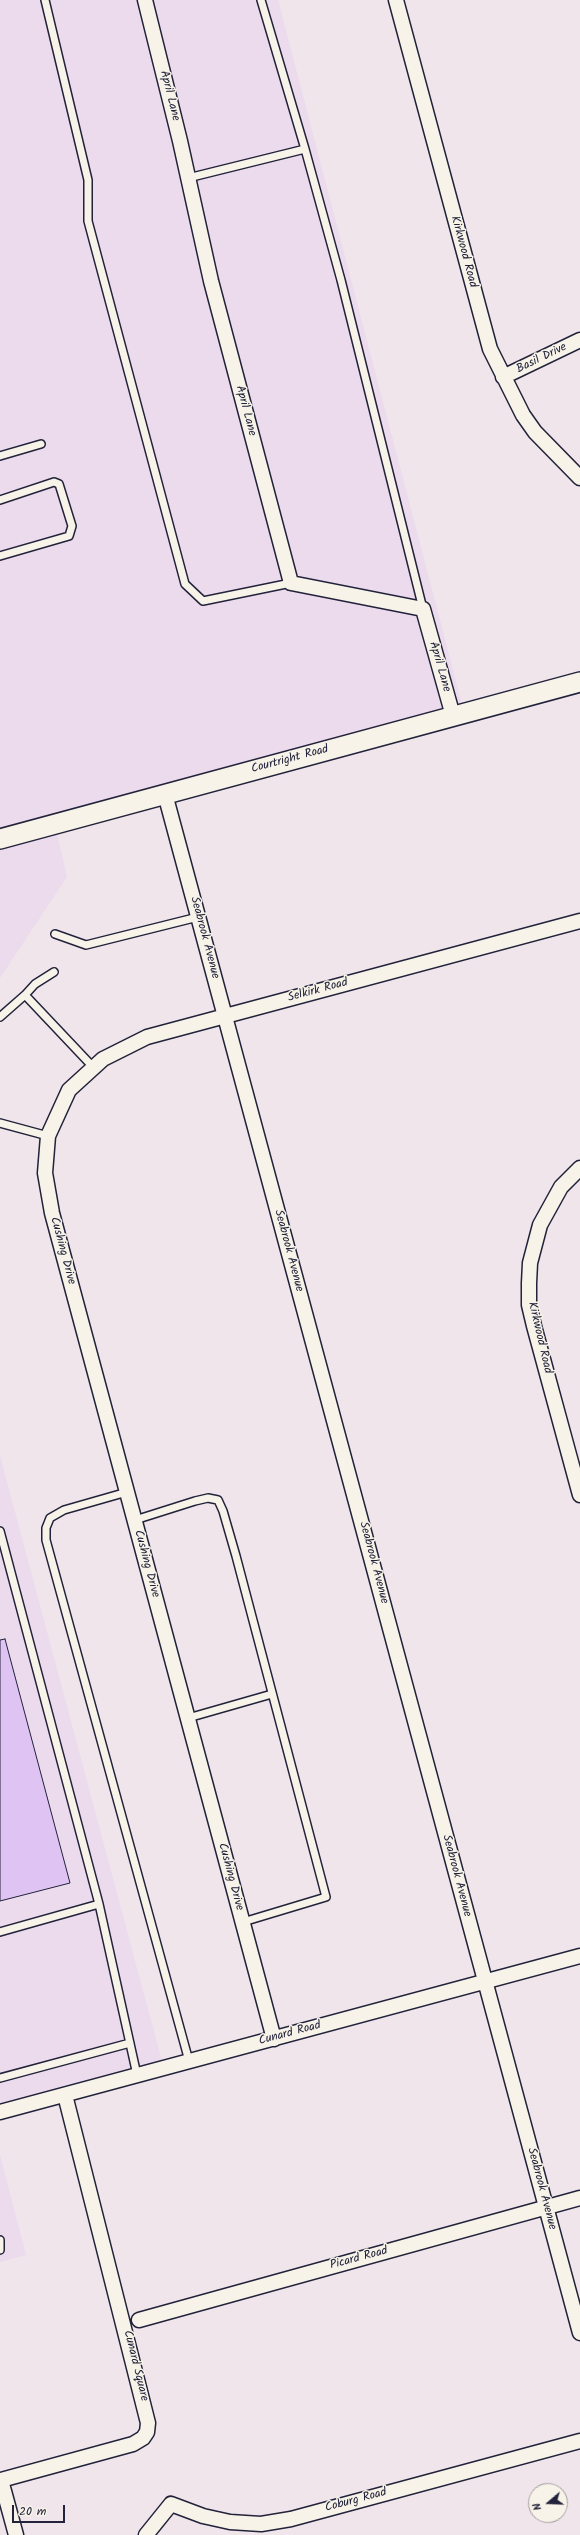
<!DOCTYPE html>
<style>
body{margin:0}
#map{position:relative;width:580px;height:2535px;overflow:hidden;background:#f0e5eb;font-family:Kalam,sans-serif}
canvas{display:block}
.north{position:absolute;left:528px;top:2483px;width:40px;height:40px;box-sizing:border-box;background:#f7f3e8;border:1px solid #a29fa3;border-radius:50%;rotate:251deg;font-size:11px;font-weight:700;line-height:16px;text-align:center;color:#22223b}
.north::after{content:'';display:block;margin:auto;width:14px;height:18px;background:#22223b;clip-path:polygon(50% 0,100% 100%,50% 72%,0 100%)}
.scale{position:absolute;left:12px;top:2505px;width:53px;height:18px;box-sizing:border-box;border:2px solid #22223b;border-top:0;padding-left:5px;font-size:12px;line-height:14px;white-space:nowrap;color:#22223b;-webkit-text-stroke:3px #f7f3e8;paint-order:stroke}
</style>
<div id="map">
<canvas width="580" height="2535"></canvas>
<div class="north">N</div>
<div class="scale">20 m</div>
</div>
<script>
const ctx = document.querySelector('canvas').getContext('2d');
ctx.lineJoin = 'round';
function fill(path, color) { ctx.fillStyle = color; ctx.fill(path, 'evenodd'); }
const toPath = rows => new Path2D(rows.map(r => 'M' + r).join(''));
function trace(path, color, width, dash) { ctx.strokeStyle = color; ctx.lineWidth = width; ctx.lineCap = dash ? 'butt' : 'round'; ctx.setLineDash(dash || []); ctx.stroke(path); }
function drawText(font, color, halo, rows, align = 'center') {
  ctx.font = font + ' Kalam,sans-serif'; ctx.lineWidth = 3; ctx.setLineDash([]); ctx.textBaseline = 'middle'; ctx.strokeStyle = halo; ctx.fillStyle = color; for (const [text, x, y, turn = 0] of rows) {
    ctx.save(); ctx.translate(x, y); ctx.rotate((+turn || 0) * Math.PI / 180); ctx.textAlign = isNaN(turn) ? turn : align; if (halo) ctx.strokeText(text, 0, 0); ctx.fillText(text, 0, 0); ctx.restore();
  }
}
const built = toPath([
 [0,0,278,0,464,712,55,825,67,877,0,978],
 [0,1456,164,2069,0,2113],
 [0,2155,26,2255,0,2262]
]);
const building = toPath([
 [5,1639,70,1883,0,1901,0,1640,5,1639]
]);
const lane = toPath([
 [45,0,88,180,88,221,185,584,203,601,291,583],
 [261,0,305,149],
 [188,178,305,149,341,280,423,609],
 [0,456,41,444],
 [0,500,54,482,59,484,72,526,69,536,0,556],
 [55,934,86,945,198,917],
 [25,995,35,984,54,972],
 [0,1017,25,995,94,1068],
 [0,1123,48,1136],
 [127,1492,64,1510,50,1518,46,1528,46,1540,189,2061],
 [135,1520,195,1501,208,1498,218,1500,223,1511,236,1556,326,1897,243,1922],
 [0,1531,99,1904,137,2075],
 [188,1718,272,1694],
 [0,1932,99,1904],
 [0,2078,130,2043],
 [0,2240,0,2250]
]);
const street = toPath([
 [145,0,180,141,211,281,291,583,423,609,453,716],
 [396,0,490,349,523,415,535,432,580,478],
 [503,377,580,340],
 [165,794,580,2333],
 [580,1168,561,1187,540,1225,530,1263,529,1283,529,1305,534,1326,580,1495],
 [274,2039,52,1213,45,1173,48,1136,69,1090,103,1059,147,1037,580,921],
 [0,2112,580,1956],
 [139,2320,580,2198],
 [16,2535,1,2480,133,2444,143,2438,147,2432,148,2423,65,2095],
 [146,2535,171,2504,203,2516,230,2522,261,2524,291,2519,580,2441]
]);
const secondary = toPath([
 [0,839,580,682]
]);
const streetNames = [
 ["April Lane",169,96,76],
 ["Kirkwood Road",463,252,75],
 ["Basil Drive",542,359,-26],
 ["April Lane",245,411,75],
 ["April Lane",439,667,74],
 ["Courtright Road",290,760,-15],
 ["Seabrook Avenue",204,938,75],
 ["Selkirk Road",318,991,-15],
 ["Cushing Drive",62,1251,75],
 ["Seabrook Avenue",288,1251,75],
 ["Kirkwood Road",539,1338,77],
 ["Seabrook Avenue",373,1563,75],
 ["Cushing Drive",146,1564,75],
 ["Seabrook Avenue",456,1876,75],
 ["Cushing Drive",230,1877,75],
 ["Cunard Road",290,2034,-15],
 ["Seabrook Avenue",541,2189,75],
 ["Picard Road",359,2259,-15],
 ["Cunard Square",135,2366,76],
 ["Coburg Road",356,2501,-15]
];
fill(built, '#ebdbed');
fill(building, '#dfc4f3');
trace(building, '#22223b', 1);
trace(lane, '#22223b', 10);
trace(street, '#22223b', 17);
trace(secondary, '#22223b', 22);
trace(lane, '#f7f3e8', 7);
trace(street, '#f7f3e8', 14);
trace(secondary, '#f7f3e8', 19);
drawText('12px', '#22223b', '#f7f3e8', streetNames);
</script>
